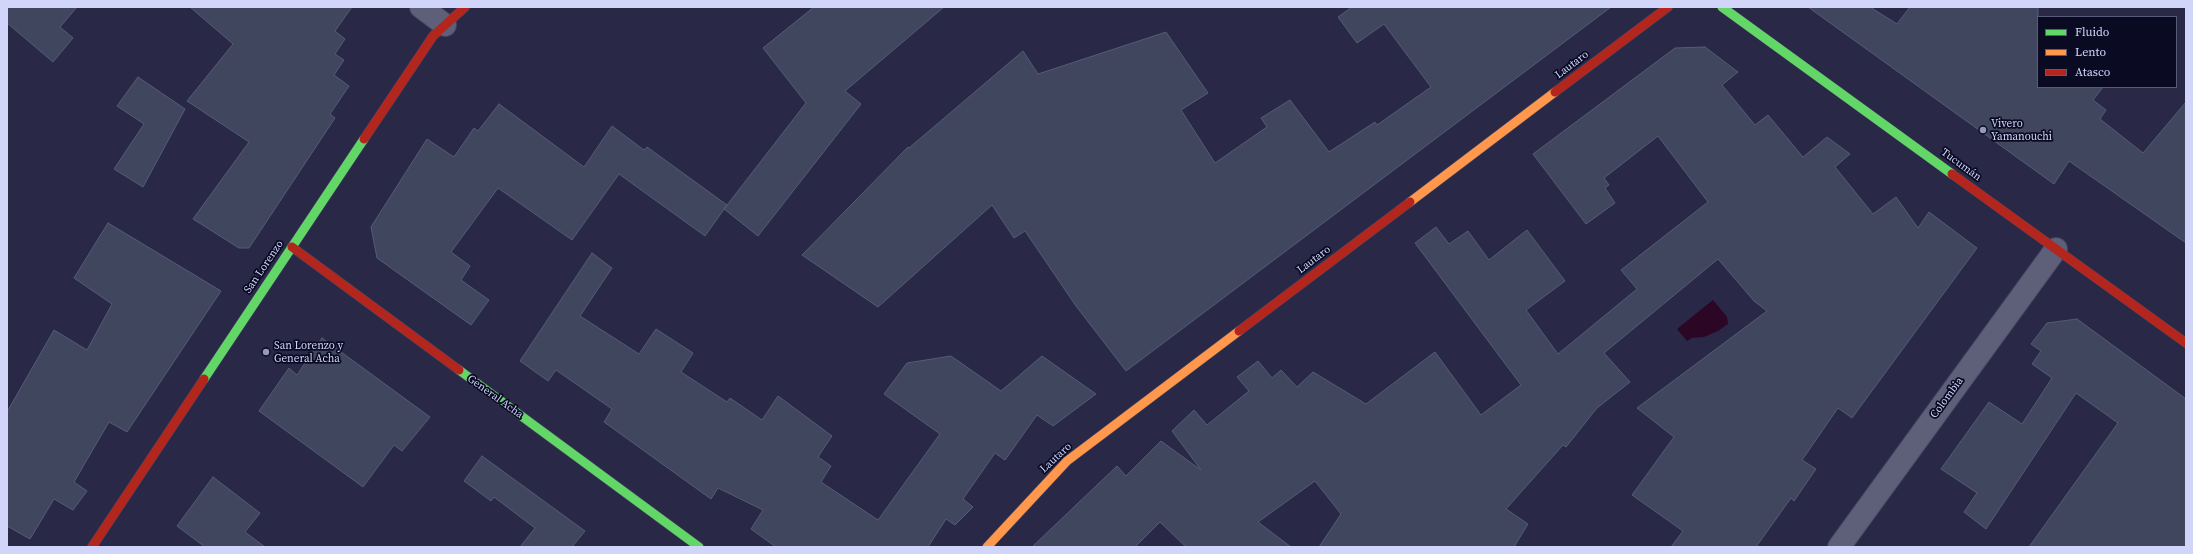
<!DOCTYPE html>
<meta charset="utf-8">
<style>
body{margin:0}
#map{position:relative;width:2193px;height:554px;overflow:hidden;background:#292847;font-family:"Source Serif 4",serif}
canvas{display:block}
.frame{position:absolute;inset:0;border:8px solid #d0d5f9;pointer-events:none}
.legend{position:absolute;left:2037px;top:16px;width:140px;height:72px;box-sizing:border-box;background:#0a0b23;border:1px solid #595c79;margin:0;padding:5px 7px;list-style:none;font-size:12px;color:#d0d5f9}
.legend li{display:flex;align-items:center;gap:8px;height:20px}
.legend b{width:20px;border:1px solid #595c79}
</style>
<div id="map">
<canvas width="2193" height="554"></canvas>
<div class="frame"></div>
<ul class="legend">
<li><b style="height:5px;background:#63d668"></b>Fluido</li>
<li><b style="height:5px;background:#ff974d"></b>Lento</li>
<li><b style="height:5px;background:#b3261e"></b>Atasco</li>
</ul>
</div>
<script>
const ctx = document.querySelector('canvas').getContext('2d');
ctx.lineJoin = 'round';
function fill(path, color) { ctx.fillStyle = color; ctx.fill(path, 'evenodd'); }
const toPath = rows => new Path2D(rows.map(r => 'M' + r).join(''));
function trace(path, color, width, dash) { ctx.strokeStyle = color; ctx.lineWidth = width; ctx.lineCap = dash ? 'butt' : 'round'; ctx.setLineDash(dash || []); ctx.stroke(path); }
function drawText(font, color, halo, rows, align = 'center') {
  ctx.font = font + ' "Source Serif 4",serif'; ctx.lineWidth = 3.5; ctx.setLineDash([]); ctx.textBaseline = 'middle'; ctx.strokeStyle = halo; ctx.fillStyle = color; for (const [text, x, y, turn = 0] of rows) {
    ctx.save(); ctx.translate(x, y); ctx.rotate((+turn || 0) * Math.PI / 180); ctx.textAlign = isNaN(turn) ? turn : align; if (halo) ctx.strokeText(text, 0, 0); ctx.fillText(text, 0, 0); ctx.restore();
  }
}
const water = toPath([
 [1713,300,1727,317,1728,324,1718,331,1704,337,1692,338,1687,341,1677,329]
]);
const building = toPath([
 [7,7,77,7,60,27,73,38,53,62,7,23,7,7],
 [190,7,352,7,335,31,345,39,335,54,344,60,334,75,349,86,330,114,335,118,249,248,239,248,193,219,249,142,187,101,233,44,190,7],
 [814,7,944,7,845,91,861,104,758,236,724,209,806,103,763,48,814,7],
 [1352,7,1611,7,1126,371,1076,306,1025,231,1014,238,992,205,878,307,802,255,908,147,909,148,1023,51,1038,74,1166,32,1208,93,1181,110,1215,163,1267,127,1261,118,1290,100,1329,152,1375,122,1377,125,1431,87,1384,24,1357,43,1338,17,1352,7],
 [1808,7,1870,7,1897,24,1910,7,2038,7,2038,87,2103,87,2093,100,2106,110,2100,119,2143,153,2186,102,2186,243,2069,161,2054,184,1808,7],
 [1705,47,1738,72,1722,85,1755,125,1768,115,1803,157,1827,137,1850,154,1835,167,1873,214,1896,197,1918,228,1929,212,1977,248,1852,418,1838,408,1802,460,1816,469,1794,501,1791,498,1756,547,1671,547,1683,531,1632,495,1674,437,1637,408,1767,311,1754,301,1718,259,1604,353,1630,382,1597,408,1566,447,1563,445,1506,509,1528,524,1514,547,1319,547,1341,514,1315,481,1258,522,1291,547,1186,547,1160,522,1135,547,1032,547,1117,466,1126,476,1161,441,1201,470,1172,431,1194,410,1207,425,1249,391,1237,377,1258,361,1272,378,1281,370,1297,387,1313,372,1366,404,1435,352,1481,415,1521,385,1415,243,1436,227,1449,244,1468,231,1489,260,1527,230,1565,281,1526,310,1558,354,1637,289,1621,270,1708,202,1658,136,1604,178,1609,185,1605,188,1615,203,1586,224,1533,154,1675,48,1705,47],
 [138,77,185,109,143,187,114,169,144,124,117,106,138,77],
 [499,104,584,167,612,126,644,150,647,147,727,205,705,236,619,174,572,240,498,188,451,252,470,266,461,280,489,300,471,325,377,258,371,227,427,139,454,157,474,128,478,131,499,104],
 [108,223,221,291,127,432,109,422,74,482,87,491,73,510,54,499,30,539,7,526,7,412,54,330,87,350,112,304,74,278,108,223],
 [592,253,612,268,580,316,639,354,656,329,693,353,681,372,727,402,730,398,762,420,778,396,832,436,818,457,831,466,821,482,878,520,940,434,884,394,907,363,951,356,1001,391,1042,356,1096,394,1053,426,1037,415,1005,460,995,453,963,499,973,507,955,525,946,519,928,547,776,547,751,529,763,510,718,488,711,499,604,422,612,409,556,370,548,381,520,361,592,253],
 [2077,319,2186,399,2186,547,2029,547,2118,423,2076,393,1986,529,1964,512,1977,493,1941,469,1989,402,2022,424,2052,378,2032,364,2041,351,2031,344,2047,323,2077,319],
 [322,338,430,417,402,451,394,445,363,487,259,411,289,368,297,375,322,338],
 [482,456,585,531,572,547,520,547,535,528,494,497,491,501,464,481,482,456],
 [213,477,260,513,245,532,265,547,205,547,177,526,213,477]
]);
const street = toPath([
 [421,7,445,25],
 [1839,547,2056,249]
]);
const fast = toPath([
 [1722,7,1952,174],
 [459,370,699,547],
 [204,379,364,139]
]);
const slow = toPath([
 [1410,202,1555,92],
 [987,547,1067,461,1239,331]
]);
const jam = toPath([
 [1555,92,1668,7],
 [364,139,433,36,465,7],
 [1952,174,2186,343],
 [292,247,459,370],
 [1239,331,1410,202],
 [92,547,204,379]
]);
const markers = [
 [1983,130,4,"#9698bb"],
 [266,352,4,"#9698bb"]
];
const streetNames = [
 ["Lautaro",1572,65,-37],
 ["Tucumán",1961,165,36],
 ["Lautaro",1314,260,-37],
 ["San Lorenzo",264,267,-56],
 ["General Acha",495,397,36],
 ["Colombia",1947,398,-54],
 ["Lautaro",1056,458,-43]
];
const poiNames = [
 ["Vivero",1991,124],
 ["Yamanouchi",1991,137],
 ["San Lorenzo y",274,346],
 ["General Acha",274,359]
];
fill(water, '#2b0625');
fill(building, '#40465e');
trace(building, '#555c75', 1);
trace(street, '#45455f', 24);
trace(fast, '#45455f', 10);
trace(slow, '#45455f', 10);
trace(jam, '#45455f', 10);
trace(street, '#5e5f78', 22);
trace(fast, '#63d668', 9);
trace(slow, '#ff974d', 9);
trace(jam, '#b3261e', 9);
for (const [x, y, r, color] of markers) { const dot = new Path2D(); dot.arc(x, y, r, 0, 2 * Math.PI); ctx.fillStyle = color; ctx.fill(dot); trace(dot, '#0a0b23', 1.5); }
drawText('11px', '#d0d5f9', '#0a0b23', streetNames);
drawText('11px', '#d0d5f9', '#0a0b23', poiNames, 'left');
</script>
